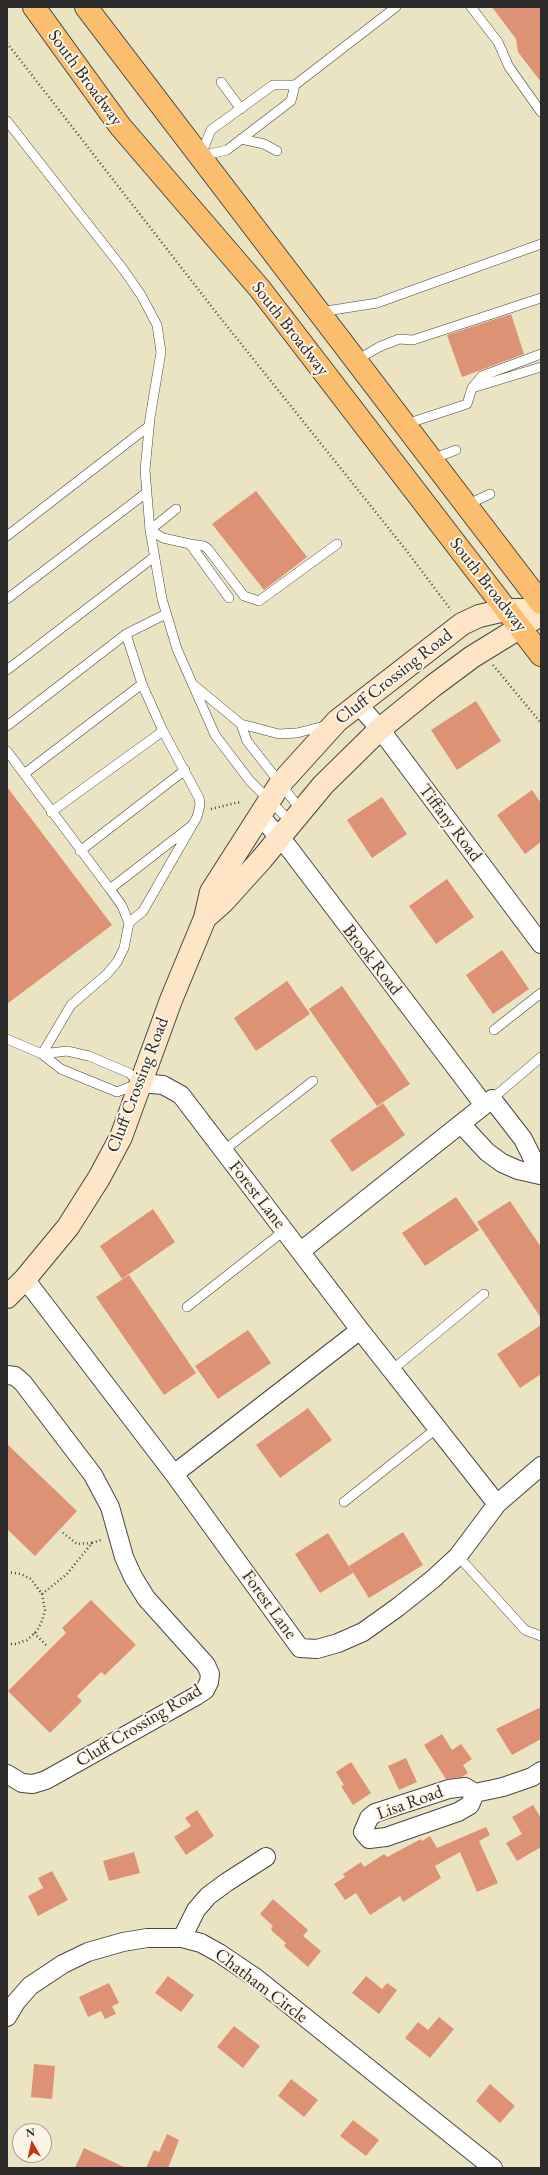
<!DOCTYPE html>
<style>
body{margin:0}
#map{position:relative;width:548px;height:2175px;overflow:hidden;background:#eae4c3;font-family:"EB Garamond",serif}
canvas{display:block}
.frame{position:absolute;inset:0;border:8px solid #2b2b2b;pointer-events:none}
.north{position:absolute;left:12px;top:2123px;width:40px;height:40px;box-sizing:border-box;background:#fcf5e5;border:1px solid #a8a49b;border-radius:50%;rotate:351deg;font-size:11px;font-weight:700;line-height:16px;text-align:center;color:#2b2b2b}
.north::after{content:'';display:block;margin:auto;width:14px;height:18px;background:#c8321e;clip-path:polygon(50% 0,100% 100%,50% 72%,0 100%)}
</style>
<div id="map">
<canvas width="548" height="2175"></canvas>
<div class="frame"></div>
<div class="north">N</div>
</div>
<script>
const ctx = document.querySelector('canvas').getContext('2d');
ctx.lineJoin = 'round';
function fill(path, color) { ctx.fillStyle = color; ctx.fill(path, 'evenodd'); }
const toPath = rows => new Path2D(rows.map(r => 'M' + r).join(''));
function trace(path, color, width, dash) { ctx.strokeStyle = color; ctx.lineWidth = width; ctx.lineCap = dash ? 'butt' : 'round'; ctx.setLineDash(dash || []); ctx.stroke(path); }
function drawText(font, color, halo, rows, align = 'center') {
  ctx.font = font + ' "EB Garamond",serif'; ctx.lineWidth = 4; ctx.setLineDash([]); ctx.textBaseline = 'middle'; ctx.strokeStyle = halo; ctx.fillStyle = color; for (const [text, x, y, turn = 0] of rows) {
    ctx.save(); ctx.translate(x, y); ctx.rotate((+turn || 0) * Math.PI / 180); ctx.textAlign = isNaN(turn) ? turn : align; if (halo) ctx.strokeText(text, 0, 0); ctx.fillText(text, 0, 0); ctx.restore();
  }
}
const building = toPath([
 [492,7,541,7,541,82,518,52,516,39],
 [511,314,524,354,462,377,447,335],
 [256,491,307,557,264,590,212,524],
 [476,701,501,741,457,770,431,730],
 [7,787,112,925,7,1004],
 [532,790,541,803,541,842,525,854,497,815],
 [382,797,407,834,372,858,347,820],
 [447,879,474,917,436,944,409,906],
 [502,950,529,989,493,1014,466,975],
 [287,981,310,1014,256,1051,234,1018],
 [342,986,410,1084,377,1106,309,1009],
 [383,1103,405,1135,352,1172,330,1140],
 [456,1197,479,1230,425,1266,402,1233],
 [510,1201,541,1247,541,1318,477,1222],
 [153,1209,175,1242,122,1279,100,1246],
 [129,1275,196,1373,164,1395,96,1297],
 [541,1325,541,1374,520,1388,497,1354],
 [248,1330,271,1363,218,1399,195,1366],
 [308,1408,332,1440,280,1478,256,1445],
 [7,1444,77,1511,35,1556,7,1529],
 [403,1532,423,1565,369,1598,349,1566],
 [328,1533,353,1573,320,1593,295,1554],
 [91,1600,136,1645,105,1675,101,1672,77,1696,82,1701,50,1733,8,1691,66,1633,62,1628],
 [541,1707,541,1739,512,1755,496,1729],
 [442,1734,452,1750,461,1744,472,1759,463,1765,468,1773,462,1777,446,1779,424,1745],
 [406,1758,417,1782,399,1790,388,1766],
 [351,1762,371,1793,353,1805,341,1786,344,1785,336,1772],
 [533,1805,541,1818,541,1847,517,1861,506,1843,522,1834,512,1817],
 [197,1810,214,1836,186,1855,174,1837,191,1826,185,1818],
 [486,1827,490,1835,479,1841,498,1883,477,1892,460,1852,435,1866,441,1878,403,1902,400,1896,370,1915,356,1893,345,1900,334,1884,345,1877,343,1874,361,1862,364,1867,384,1854,387,1857,421,1839,422,1841,430,1836,437,1848],
 [134,1852,140,1873,109,1881,103,1861],
 [52,1871,68,1900,38,1916,28,1896,43,1888,38,1878],
 [273,1899,308,1930,303,1936,321,1951,308,1967,284,1946,286,1943,272,1931,271,1928,273,1926,260,1914],
 [168,1976,194,1995,181,2012,155,1993],
 [366,1976,382,1989,387,1983,397,1990,379,2014,352,1993],
 [109,1983,119,2003,112,2006,116,2014,105,2019,101,2011,88,2017,79,1997],
 [439,2017,454,2029,430,2058,405,2038,418,2022,428,2030],
 [234,2026,260,2046,243,2068,217,2047],
 [34,2064,55,2066,52,2099,31,2097],
 [291,2079,318,2100,304,2117,278,2096],
 [490,2084,515,2106,500,2123,476,2101],
 [353,2120,379,2140,366,2156,340,2136],
 [167,2134,179,2140,168,2168,146,2168,154,2150,159,2152],
 [84,2148,126,2168,75,2168]
]);
const path = toPath([
 [7,43,222,320,406,550,451,610],
 [493,665,541,723],
 [211,809,240,802],
 [92,1543,101,1540],
 [7,1572,21,1574,31,1579,42,1594,45,1610,42,1621,37,1631,27,1640,15,1644,7,1644],
 [42,1594,67,1574,92,1543,77,1544,62,1532],
 [34,1633,48,1647]
]);
const lane = toPath([
 [471,7,498,42,509,67,541,112],
 [221,82,241,109],
 [7,121,123,269,141,295,157,325,161,352,150,418,145,470,150,530,162,599,177,649,215,735,250,781,291,822],
 [241,139,264,144,277,151],
 [201,155,211,130,273,85,295,85,396,7],
 [201,156,227,150,291,101,295,85],
 [320,312,377,303,541,244],
 [357,360,379,347,399,339,413,340,541,298],
 [472,388,541,367],
 [406,424,467,404,472,388,482,376,541,354],
 [432,459,456,450],
 [467,505,490,494],
 [176,509,150,530,163,538,190,544,229,598],
 [7,536,149,426],
 [190,544,204,546,208,549,244,596,259,601,337,544],
 [7,599,146,493],
 [126,634,142,684,163,731,199,798,200,805,197,817,143,911,129,923],
 [7,670,154,557],
 [195,686,241,724,247,741,301,810],
 [241,724,279,734,297,733,324,726],
 [7,726,126,634,166,614],
 [7,751,110,889,122,906,129,923,124,948,117,962,107,974,71,1005,42,1054],
 [24,774,142,684],
 [51,812,163,731],
 [80,851,185,770],
 [110,889,190,827],
 [494,1030,541,993],
 [7,1039,42,1054,61,1069,117,1092,140,1083,129,1073,89,1056,67,1051,42,1054],
 [492,1099,541,1057],
 [223,1151,313,1081],
 [187,1307,285,1230],
 [392,1370,484,1294],
 [344,1502,437,1428],
 [458,1556,525,1630,541,1636]
]);
const street = toPath([
 [357,703,380,729,541,944],
 [259,815,288,847,484,1105],
 [140,1083,163,1085,181,1095,360,1330,497,1504],
 [461,1124,487,1152,502,1163,518,1170,540,1175],
 [301,1251,492,1099,523,1139,541,1175],
 [25,1279,174,1474,300,1648,317,1649,338,1643,363,1632,398,1607,433,1579,458,1556,497,1504,541,1466],
 [7,1375,15,1376,23,1383,93,1475,110,1507,124,1557,133,1577,146,1598,206,1665,210,1674,209,1682,205,1690,196,1696,46,1780,33,1784,22,1783,7,1774],
 [174,1474,360,1330],
 [475,1793,470,1805,458,1812,386,1837,369,1839,363,1832,369,1818,375,1813,449,1789,465,1787,475,1793,503,1787,532,1777,541,1771],
 [182,1938,196,1910,208,1896,227,1882,266,1857],
 [7,2017,16,2002,30,1986,63,1964,88,1952,123,1942,147,1938,182,1938,201,1943,219,1953,256,1978,493,2168]
]);
const secondary = toPath([
 [205,918,223,902,261,860,323,785,380,729,433,686,472,657,537,617],
 [7,1297,25,1279,68,1227,99,1178,121,1137,171,1000,205,918,211,892,280,784,337,721,462,624,479,616,505,610,541,610]
]);
const primary = toPath([
 [34,7,120,126,260,289,541,655],
 [86,7,541,603]
]);
const streetNames = [
 ["South Broadway",85,78,54],
 ["South Broadway",290,329,52],
 ["South Broadway",488,585,52],
 ["Cluff Crossing Road",394,677,-38],
 ["Tiffany Road",450,823,53],
 ["Brook Road",372,960,52],
 ["Cluff Crossing Road",138,1085,-69],
 ["Forest Lane",257,1195,52],
 ["Forest Lane",269,1605,54],
 ["Cluff Crossing Road",139,1726,-31],
 ["Lisa Road",410,1803,-20],
 ["Chatham Circle",261,1986,37]
];
fill(building, '#dd9276');
trace(lane, '#484742', 10);
trace(street, '#484742', 20);
trace(secondary, '#484742', 24);
trace(primary, '#484742', 24);
trace(path, '#484742', 2.5, [1, 3]);
trace(lane, '#fff', 9);
trace(street, '#fff', 18);
trace(secondary, '#fde5c5', 22);
trace(primary, '#fabe6e', 22);
drawText('18px', '#2b2b2b', '#fcf5e5', streetNames);
</script>
